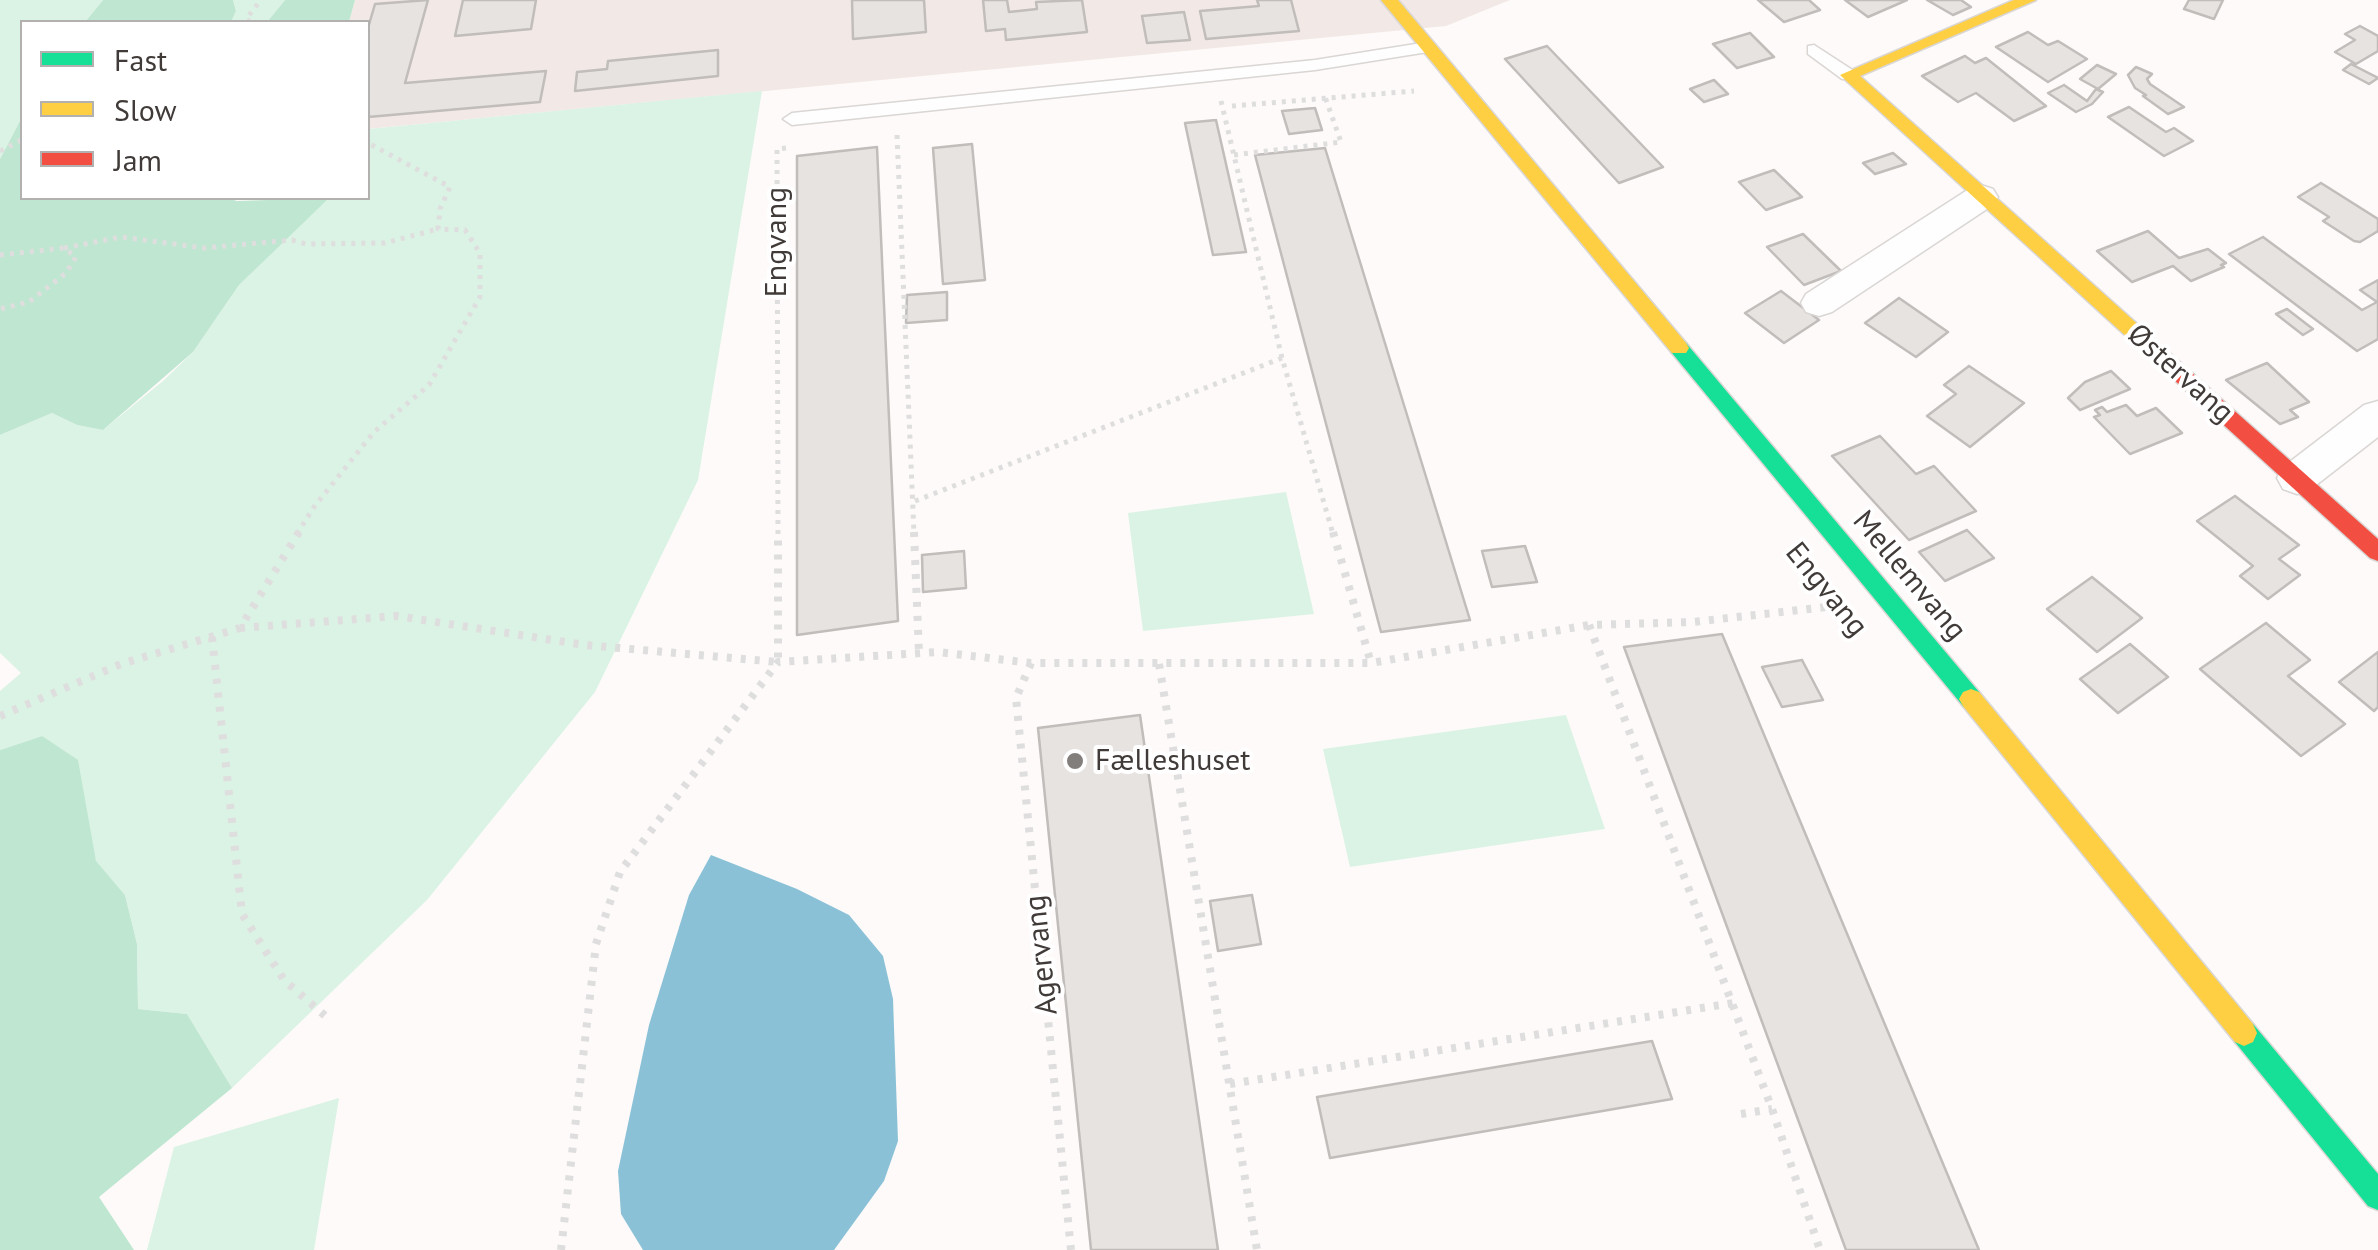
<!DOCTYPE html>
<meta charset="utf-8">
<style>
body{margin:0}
#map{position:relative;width:2378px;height:1250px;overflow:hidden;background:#fdfaf9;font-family:"PT Sans",sans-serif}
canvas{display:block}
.legend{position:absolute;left:20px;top:20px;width:350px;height:180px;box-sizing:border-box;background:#fff;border:2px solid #b3b1b0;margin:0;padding:12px 18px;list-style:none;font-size:30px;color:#403b39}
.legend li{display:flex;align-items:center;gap:20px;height:50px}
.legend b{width:50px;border:2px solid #b3b1b0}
</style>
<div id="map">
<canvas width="2378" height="1250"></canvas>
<ul class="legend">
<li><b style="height:12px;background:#16e098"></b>Fast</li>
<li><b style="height:12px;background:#ffcf43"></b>Slow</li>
<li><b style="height:12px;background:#f24e42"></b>Jam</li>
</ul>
</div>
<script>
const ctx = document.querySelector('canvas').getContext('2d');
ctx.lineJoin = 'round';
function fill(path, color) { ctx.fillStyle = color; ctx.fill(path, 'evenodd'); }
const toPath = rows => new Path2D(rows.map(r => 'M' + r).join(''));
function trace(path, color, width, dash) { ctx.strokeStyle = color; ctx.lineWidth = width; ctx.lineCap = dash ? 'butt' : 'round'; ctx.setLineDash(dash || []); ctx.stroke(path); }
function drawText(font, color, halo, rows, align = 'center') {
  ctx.font = font + ' "PT Sans",sans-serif'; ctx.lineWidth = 8; ctx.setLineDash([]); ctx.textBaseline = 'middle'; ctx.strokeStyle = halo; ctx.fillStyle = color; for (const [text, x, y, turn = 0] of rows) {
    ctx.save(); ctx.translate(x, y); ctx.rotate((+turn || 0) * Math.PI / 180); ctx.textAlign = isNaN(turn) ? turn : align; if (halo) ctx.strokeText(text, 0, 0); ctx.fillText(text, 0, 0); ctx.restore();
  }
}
const built = toPath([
 [355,0,1510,0,1446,26,368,129,368,22,349,22]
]);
const green = toPath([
 [0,0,103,0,85,22,22,22,22,117,0,159],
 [233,0,285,0,267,22,231,22,236,11],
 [762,91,698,480,595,692,427,900,232,1088,187,1014,138,1009,137,944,125,895,96,862,86,813,42,736,0,750,0,691,21,673,0,653,0,435,52,413,77,425,103,430,163,381,193,352,239,285,293,230,329,198,368,198,368,129],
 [1286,492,1314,614,1143,631,1128,513],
 [1566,715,1605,829,1350,867,1323,749],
 [339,1098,314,1250,147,1250,174,1147]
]);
const forest = toPath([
 [103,0,233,0,236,11,231,22,85,22],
 [285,0,355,0,349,22,267,22],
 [22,117,22,198,227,198,237,201,329,198,239,285,193,352,103,430,77,425,52,413,0,435,0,159],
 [42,736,78,760,96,861,125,895,137,944,138,1009,187,1014,232,1088,99,1197,134,1250,0,1250,0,750]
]);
const water = toPath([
 [711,855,797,889,849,915,883,956,893,999,898,1141,884,1181,834,1250,643,1250,621,1214,618,1171,649,1025,689,895]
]);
const building = toPath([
 [428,0,405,83,546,71,540,102,368,117,368,28,375,4,428,0],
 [463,0,536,0,531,29,455,36,463,0],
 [852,0,924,0,926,32,853,39,852,0],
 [983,0,1007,0,1009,12,1037,9,1036,2,1082,0,1087,32,1006,40,1005,29,986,31,983,0],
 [1257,0,1291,0,1299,31,1206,39,1200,11,1259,6,1257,0],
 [1758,0,1809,0,1820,10,1784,22,1758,0],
 [1845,0,1907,0,1868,17,1845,0],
 [1927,0,1961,0,1971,7,1953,15,1927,0],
 [2189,0,2223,0,2214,19,2184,9,2189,0],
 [1184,12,1190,40,1147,43,1142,16,1184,12],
 [2360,26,2378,36,2378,51,2356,64,2335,52,2355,40,2345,34,2360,26],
 [2028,32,2048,45,2058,41,2087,59,2048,82,1996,47,2028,32],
 [1750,33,1774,57,1737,68,1713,44,1750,33],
 [1547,46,1663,167,1619,183,1505,59,1547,46],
 [718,50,718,76,575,91,577,72,607,69,608,61,718,50],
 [1965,56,1975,63,1986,58,2046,106,2014,121,1976,93,1958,102,1922,76,1965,56],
 [2351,64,2378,78,2369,84,2343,70,2351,64],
 [2097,65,2116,74,2098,89,2080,79,2097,65],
 [2136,67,2152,74,2147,79,2150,84,2184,107,2168,114,2143,96,2146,95,2135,88,2128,75,2136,67],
 [1714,80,1728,94,1704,102,1690,89,1714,80],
 [2064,85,2087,101,2096,89,2103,92,2092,104,2076,112,2048,93,2064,85],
 [2129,107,2166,132,2174,128,2193,141,2164,156,2108,117,2129,107],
 [1315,108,1322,130,1289,134,1282,111,1315,108],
 [1216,120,1246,252,1213,255,1185,123,1216,120],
 [972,144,985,280,943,284,933,148,972,144],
 [877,147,898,621,797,635,797,156,877,147],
 [1325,148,1470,620,1381,632,1255,155,1325,148],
 [1893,153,1906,164,1875,174,1863,163,1893,153],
 [1774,170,1802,197,1766,210,1739,182,1774,170],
 [2321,183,2378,219,2378,231,2360,242,2354,241,2323,221,2329,217,2298,197,2321,183],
 [2148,231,2179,258,2208,249,2226,263,2221,265,2224,267,2191,281,2173,266,2132,282,2097,251,2148,231],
 [1803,234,1841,271,1804,285,1767,247,1803,234],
 [2263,237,2362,310,2377,302,2360,290,2378,280,2378,339,2357,351,2229,254,2263,237],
 [1781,291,1819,320,1784,343,1745,313,1781,291],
 [947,292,947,320,906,323,907,295,947,292],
 [1899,298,1948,332,1916,357,1865,323,1899,298],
 [2287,309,2313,329,2303,335,2276,314,2287,309],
 [2267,363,2309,402,2290,410,2298,417,2280,424,2226,380,2267,363],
 [1969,366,2024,403,1970,447,1927,416,1956,394,1944,385,1969,366],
 [2111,371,2130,389,2080,410,2068,398,2085,382,2111,371],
 [2126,405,2137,416,2156,408,2182,433,2130,454,2094,417,2100,415,2095,410,2102,407,2107,412,2126,405],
 [1880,436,1916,474,1934,466,1976,511,1909,540,1832,456,1880,436],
 [2235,496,2299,545,2279,559,2300,575,2268,599,2240,576,2253,566,2197,521,2235,496],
 [1967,530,1994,558,1945,581,1919,552,1967,530],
 [1525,546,1537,582,1492,587,1482,551,1525,546],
 [964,551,966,588,923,592,922,555,964,551],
 [2092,577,2142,618,2097,652,2047,609,2092,577],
 [2266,623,2310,660,2288,676,2345,724,2301,756,2200,669,2266,623],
 [1722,634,1979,1250,1846,1250,1624,647,1722,634],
 [2130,644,2168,677,2118,713,2080,679,2130,644],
 [2378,652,2378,707,2374,711,2339,682,2378,652],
 [1802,660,1823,700,1782,707,1762,667,1802,660],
 [1140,715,1218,1250,1091,1250,1038,728,1140,715],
 [1252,895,1261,944,1218,951,1210,901,1252,895],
 [1652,1041,1672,1099,1330,1158,1317,1097,1652,1041]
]);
const pathFar1 = toPath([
 [250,22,246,19,261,0],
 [1221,101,1282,358,1333,534],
 [1232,106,1414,91],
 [897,135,914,534],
 [0,151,22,140],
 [1234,155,1341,142,1324,94],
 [64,248,121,237,204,248,292,240,306,244,385,243,438,229],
 [0,255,64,248,76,257,66,273,29,302,0,309],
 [915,501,1282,358],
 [297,534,314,507,374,432,429,385,480,297,480,253,465,230,438,229,440,209,450,187,368,143],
 [778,534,777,149,786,148]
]);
const path = toPath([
 [914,532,919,653],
 [1333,532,1371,663],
 [1589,625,1772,1109,1820,1250],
 [240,628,397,616,585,645,778,662,778,532],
 [212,637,242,914,284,980,331,1021],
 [1031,663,1016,698,1071,1250],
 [1159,664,1257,1250],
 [0,716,121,664,240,628,299,532],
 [1230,1084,1733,1003],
 [1741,1114,1772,1109],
 [561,1250,596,944,620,872,778,662,938,652,1031,663,1371,663,1589,625,1693,622,1835,606]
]);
const lane = toPath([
 [1428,42,1436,47,1434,51,1315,70,792,125,783,119,792,113,1315,60,1428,42],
 [1814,45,1854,71,1854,79,1842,79,1808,54,1808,46,1814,45]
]);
const street = toPath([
 [1981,185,1993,189,1998,197,1993,205,1832,312,1819,316,1806,312,1801,303,1806,294,1969,189,1981,185],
 [2378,401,2378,437,2311,489,2297,494,2283,489,2277,478,2283,467,2364,405,2378,401]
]);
const fast = toPath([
 [1679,341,1686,343,1979,692,1983,699,1979,706,1971,709,1963,706,1672,353,1669,348,1672,343,1679,341],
 [2244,1020,2253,1024,2378,1174,2378,1210,2368,1206,2235,1042,2231,1033,2235,1024,2244,1020]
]);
const slow = toPath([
 [1381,0,1398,0,1686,343,1689,348,1686,353,1672,353,1381,0],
 [2014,0,2036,0,1860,76,2153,338,2156,343,2153,348,2139,348,1840,75,2014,0],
 [1971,689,1979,692,2253,1024,2257,1033,2253,1042,2244,1046,2235,1042,1963,706,1959,699,1963,692,1971,689]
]);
const jam = toPath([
 [2146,336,2153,338,2378,539,2378,561,2370,558,2139,348,2136,343,2139,338,2146,336]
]);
const markers = [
 [1075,761,10,"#827e7c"]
];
const streetNames = [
 ["Engvang",777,242,-90],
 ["Østervang",2180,374,42],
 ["Mellemvang",1909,576,50],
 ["Engvang",1826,590,51],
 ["Agervang",1042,955,-96]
];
const poiNames = [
 ["Fælleshuset",1095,761]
];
fill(built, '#f2e9e6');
fill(green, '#dbf3e5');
fill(forest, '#bfe6d0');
fill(water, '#8ac1d7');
fill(building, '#e7e3e1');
trace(building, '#c0bdbb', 2.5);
trace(lane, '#d9d6d4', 3);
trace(street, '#d9d6d4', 3);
trace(fast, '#d9d6d4', 3);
trace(slow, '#d9d6d4', 3);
trace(jam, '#d9d6d4', 3);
trace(pathFar1, '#dfdede', 5, [4, 6]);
trace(path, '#dfdede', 8, [5, 9]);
fill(lane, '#fffefe');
fill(street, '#fffefe');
fill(fast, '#16e098');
fill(slow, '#ffcf43');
fill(jam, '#f24e42');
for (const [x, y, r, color] of markers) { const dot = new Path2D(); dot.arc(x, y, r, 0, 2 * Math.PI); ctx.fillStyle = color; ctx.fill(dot); trace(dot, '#fff', 4); }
drawText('30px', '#403b39', '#fff', streetNames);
drawText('30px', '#403b39', '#fff', poiNames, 'left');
</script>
